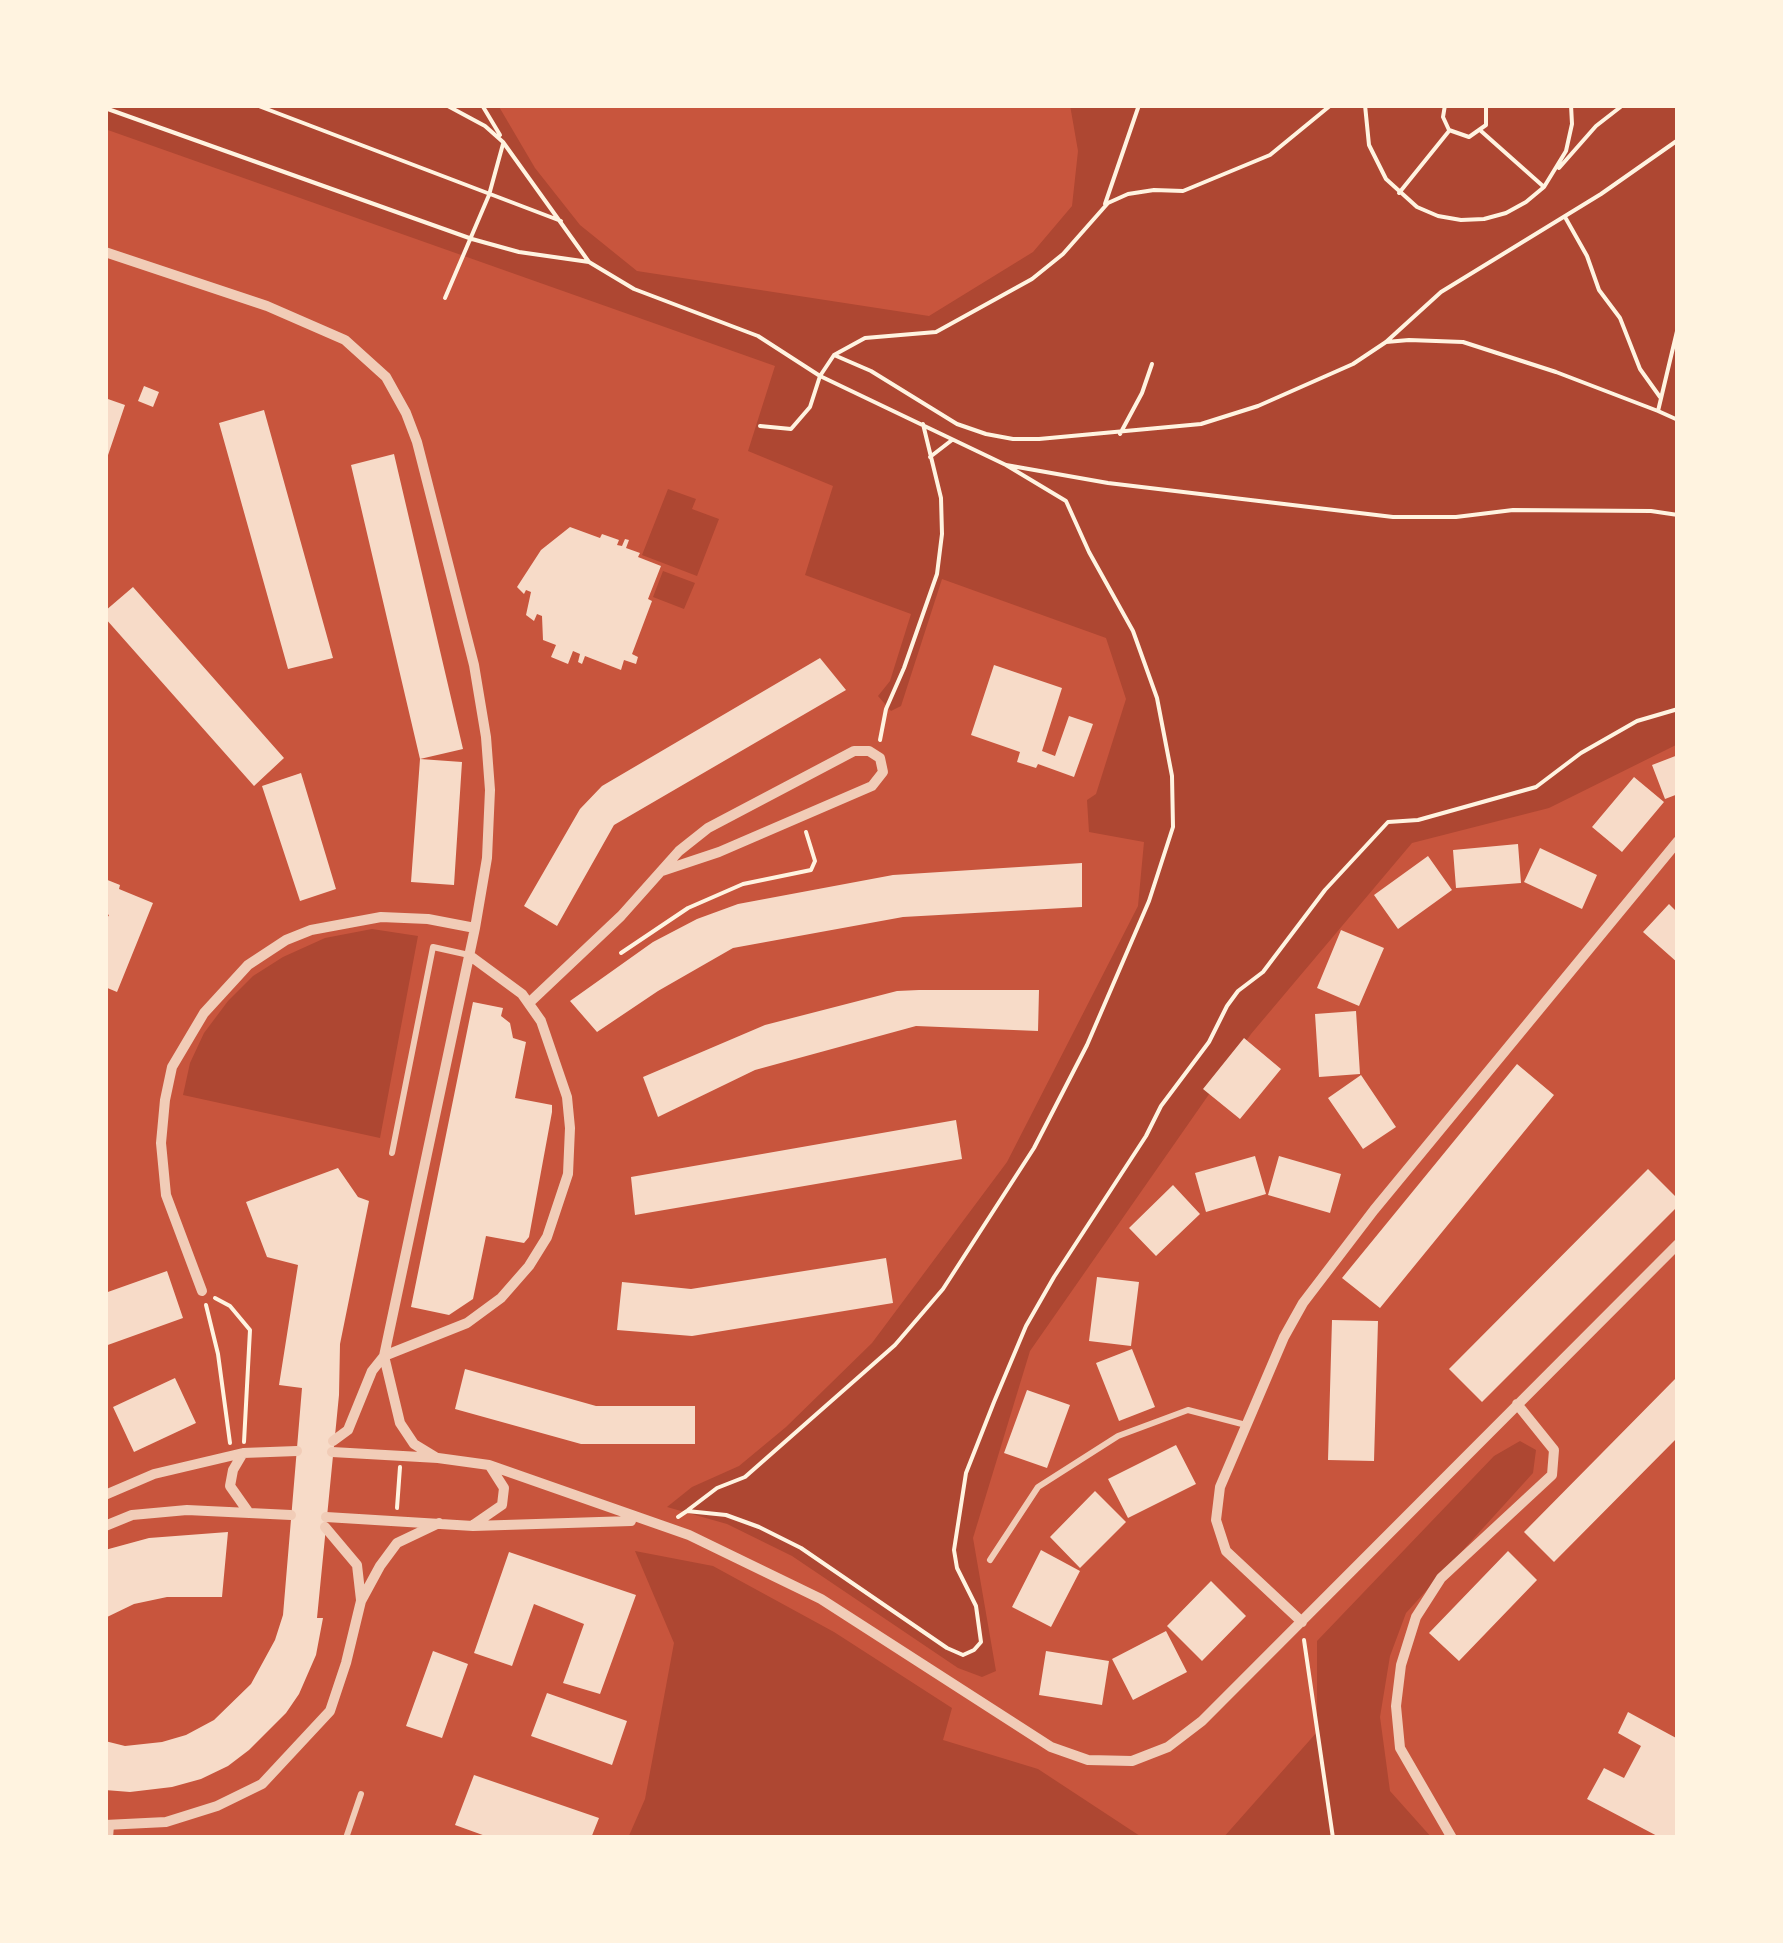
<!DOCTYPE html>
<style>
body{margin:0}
#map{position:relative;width:1783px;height:1943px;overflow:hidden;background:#c8553d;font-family:"Archivo Narrow",sans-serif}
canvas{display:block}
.frame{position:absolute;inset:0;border:108px solid #fff3e0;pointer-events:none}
</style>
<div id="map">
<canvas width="1783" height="1943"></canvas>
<div class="frame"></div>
</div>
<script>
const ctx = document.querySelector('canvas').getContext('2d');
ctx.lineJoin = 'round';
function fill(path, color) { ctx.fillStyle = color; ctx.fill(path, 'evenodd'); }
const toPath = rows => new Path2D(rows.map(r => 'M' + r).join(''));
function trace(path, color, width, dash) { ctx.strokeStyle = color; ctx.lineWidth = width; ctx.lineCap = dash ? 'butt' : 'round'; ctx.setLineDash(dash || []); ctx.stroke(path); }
const green = toPath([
 [105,105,498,105,535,168,580,225,637,271,929,316,1033,252,1072,206,1078,151,1070,105,1678,105,1678,744,1549,808,1412,843,1251,1034,1030,1351,973,1538,996,1671,982,1677,958,1668,792,1556,727,1524,667,1507,692,1487,739,1466,786,1427,872,1343,1007,1162,1138,906,1144,842,1089,832,1087,800,1096,794,1126,699,1106,638,942,579,901,706,891,711,878,696,890,681,911,614,805,575,833,486,748,451,775,366,105,129],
 [668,489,696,499,692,509,719,519,697,576,642,555],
 [663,571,695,583,684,609,653,597],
 [372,929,418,936,380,1138,183,1095,190,1063,204,1033,228,1001,253,976,283,957,325,938],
 [1520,1441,1536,1450,1533,1473,1406,1613,1390,1656,1380,1717,1390,1791,1432,1838,1223,1838,1317,1732,1317,1641,1494,1456],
 [635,1551,713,1566,834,1632,952,1708,943,1740,1038,1769,1143,1838,628,1838,645,1799,674,1643]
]);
const building = toPath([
 [144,386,159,392,153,407,138,401],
 [105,398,125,405,106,461,105,461],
 [264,410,333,658,288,669,219,423],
 [394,454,463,749,420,759,351,465],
 [570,527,600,538,602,534,619,540,617,545,622,546,625,539,629,540,626,548,640,553,638,557,661,566,648,599,652,601,632,654,638,657,636,664,624,660,621,670,585,656,582,664,578,662,580,654,573,651,568,664,551,657,556,645,543,640,542,616,537,614,534,621,526,615,531,592,526,590,524,594,517,587,541,550],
 [133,587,284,758,254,786,105,618,105,611],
 [820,658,846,690,614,825,557,926,524,906,580,809,602,786],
 [994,665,1062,688,1042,751,1055,756,1069,716,1093,724,1074,777,1038,764,1036,768,1017,762,1020,752,971,735],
 [1678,755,1678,794,1665,799,1652,765],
 [420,759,462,762,454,885,411,882],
 [301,773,336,889,300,901,262,786],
 [1634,777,1664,802,1622,852,1592,827],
 [1518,844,1521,883,1456,888,1453,850],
 [1540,848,1597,875,1582,909,1524,882],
 [1428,856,1452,890,1398,929,1374,895],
 [1082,863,1082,907,903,917,733,948,658,991,597,1032,570,1001,653,942,697,919,738,904,893,875],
 [105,879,120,885,119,889,153,903,117,992,105,987,105,937,108,929,105,922,109,915,105,913],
 [1669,904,1678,913,1678,963,1643,932],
 [1341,930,1384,948,1359,1006,1317,988],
 [919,990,1039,990,1038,1031,916,1026,755,1070,658,1117,643,1077,765,1025,897,991],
 [473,1002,503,1008,501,1016,510,1023,513,1038,526,1042,515,1098,552,1105,552,1112,529,1237,524,1243,486,1236,473,1299,449,1315,411,1307],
 [1356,1011,1360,1074,1319,1077,1315,1014],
 [1244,1038,1281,1069,1240,1119,1203,1089],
 [1517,1064,1554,1095,1380,1308,1342,1278],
 [1361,1075,1396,1127,1363,1149,1328,1098],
 [956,1120,962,1159,635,1215,631,1177],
 [1255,1156,1266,1194,1206,1212,1195,1173],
 [1279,1156,1341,1174,1330,1213,1268,1195],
 [338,1168,358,1197,369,1201,340,1344,339,1395,317,1618,323,1618,316,1655,299,1694,286,1713,249,1750,228,1766,201,1779,172,1787,130,1792,105,1790,105,1741,125,1746,162,1742,186,1735,214,1720,251,1684,275,1640,283,1615,302,1388,279,1385,298,1265,267,1257,246,1202],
 [1648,1169,1678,1199,1678,1206,1482,1402,1449,1369],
 [1173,1185,1200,1214,1156,1256,1129,1228],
 [886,1258,893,1303,692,1336,617,1330,622,1282,691,1289],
 [167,1271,183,1318,105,1346,105,1293],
 [1097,1277,1139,1282,1131,1346,1089,1341],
 [1332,1320,1378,1321,1374,1461,1328,1460],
 [1132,1349,1155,1407,1119,1421,1096,1363],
 [465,1369,596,1406,695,1406,695,1444,581,1444,455,1409],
 [1678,1376,1678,1437,1554,1562,1524,1532],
 [175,1378,196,1423,134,1452,113,1407],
 [1027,1390,1070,1405,1047,1468,1004,1453],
 [1176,1445,1196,1484,1128,1518,1108,1479],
 [1095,1491,1126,1522,1080,1568,1050,1537],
 [228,1532,222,1597,167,1597,134,1604,105,1618,105,1550,149,1538],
 [1041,1550,1080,1571,1051,1627,1012,1607],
 [1508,1551,1537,1580,1459,1661,1429,1633],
 [509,1552,636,1595,600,1694,563,1683,584,1624,534,1604,512,1666,474,1653],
 [1211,1581,1246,1616,1202,1661,1167,1626],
 [1166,1631,1187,1672,1133,1700,1112,1659],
 [433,1651,468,1664,442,1738,406,1726],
 [1046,1651,1109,1661,1102,1705,1039,1695],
 [547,1693,627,1721,612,1765,531,1736],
 [1628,1712,1678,1739,1678,1838,1661,1838,1587,1799,1604,1768,1624,1778,1641,1746,1618,1733],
 [474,1775,599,1818,591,1838,491,1838,455,1825]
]);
const path = toPath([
 [256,105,561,221],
 [446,105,485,126,503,142,589,262,634,289,758,336,820,376,834,355,865,338,936,332,1032,279,1063,254,1108,203,1128,194,1154,190,1183,191,1270,155,1331,105],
 [482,105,500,135],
 [1365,105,1369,145,1386,179,1417,207,1438,216,1461,220,1484,219,1506,213,1526,202,1544,187,1566,151,1572,124,1571,105],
 [1445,105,1443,117,1449,130,1469,137,1486,125,1486,105],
 [105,108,472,239,519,252,589,262],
 [1481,131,1544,187],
 [1559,168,1596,126,1623,105],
 [1399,193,1449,131],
 [1105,204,1139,105],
 [1565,217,1587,256,1599,290,1620,318,1640,369,1660,397],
 [445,298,489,195,503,144],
 [1678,327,1658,411,1678,420],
 [1386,342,1409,340,1463,342,1556,372,1658,411],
 [834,355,871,371,957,424,986,434,1013,439,1039,439,1201,424,1258,406,1353,364,1386,342,1441,292,1601,194,1678,140],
 [760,426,791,429,810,407,820,376,1006,465,1108,483,1393,517,1456,517,1513,510,1651,511,1678,515],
 [1120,434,1142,393,1152,364],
 [930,457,952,440],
 [880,740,886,709,904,668,937,574,942,534,941,498,923,424],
 [621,953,688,908,743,884,811,870,815,861,806,832],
 [215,1298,230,1306,250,1330,244,1442],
 [206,1305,218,1354,230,1443],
 [397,1508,400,1467],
 [688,1510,717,1488,745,1477,895,1345,943,1289,1034,1148,1087,1045,1149,901,1173,827,1172,776,1157,698,1133,631,1089,552,1066,501,1006,465],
 [678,1517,687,1511,726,1515,759,1527,801,1548,947,1648,963,1655,974,1650,981,1642,976,1606,957,1568,954,1550,966,1473,994,1402,1026,1326,1054,1277,1146,1136,1161,1106,1209,1042,1227,1006,1238,991,1263,972,1325,890,1388,822,1418,820,1536,787,1581,753,1637,721,1678,709],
 [1304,1640,1333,1838]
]);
const service = toPath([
 [392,1153,433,947,469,955],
 [990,1560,1038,1487,1118,1436,1188,1410,1246,1425],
 [110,1838,111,1825],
 [346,1838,361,1794]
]);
const minor = toPath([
 [105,252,267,306,345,340,386,377,406,413,417,442,474,665,486,737,490,790,487,858,475,928,384,1356,400,1423,414,1444,437,1458],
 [530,1002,621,916,679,851,708,828,854,751,869,751,880,758,883,772,872,786,719,852,662,871],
 [202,1291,166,1195,161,1143,165,1100,172,1067,204,1013,248,965,286,940,311,930,381,917,428,919,475,928],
 [384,1356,467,1323,501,1298,529,1266,547,1237,568,1174,570,1128,567,1097,541,1021,522,994,469,955],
 [333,1441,348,1430,372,1371,384,1356],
 [332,1452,438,1458,489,1465,689,1535,821,1599,1051,1747,1088,1760,1132,1761,1168,1747,1202,1721,1678,1244],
 [243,1453,233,1470,230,1486,249,1513],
 [105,1495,154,1474,243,1453,297,1451],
 [326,1517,473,1526,631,1521],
 [473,1525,502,1505,504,1488,490,1466],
 [105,1526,132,1515,187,1510,291,1515],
 [325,1527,357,1565,361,1600],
 [1302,1622,1226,1551,1216,1520,1220,1487,1284,1337,1303,1303,1374,1210,1678,841],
 [105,1825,166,1822,217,1806,262,1784,330,1711,346,1663,361,1601,380,1566,397,1543,439,1523],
 [1452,1838,1400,1748,1396,1706,1401,1665,1416,1617,1441,1578,1552,1475,1554,1450,1517,1404]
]);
fill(green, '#ae4732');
fill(building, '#f7dbc8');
trace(path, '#fff3e0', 4);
trace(service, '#f1ccb7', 6);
trace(minor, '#f1ccb7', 10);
</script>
